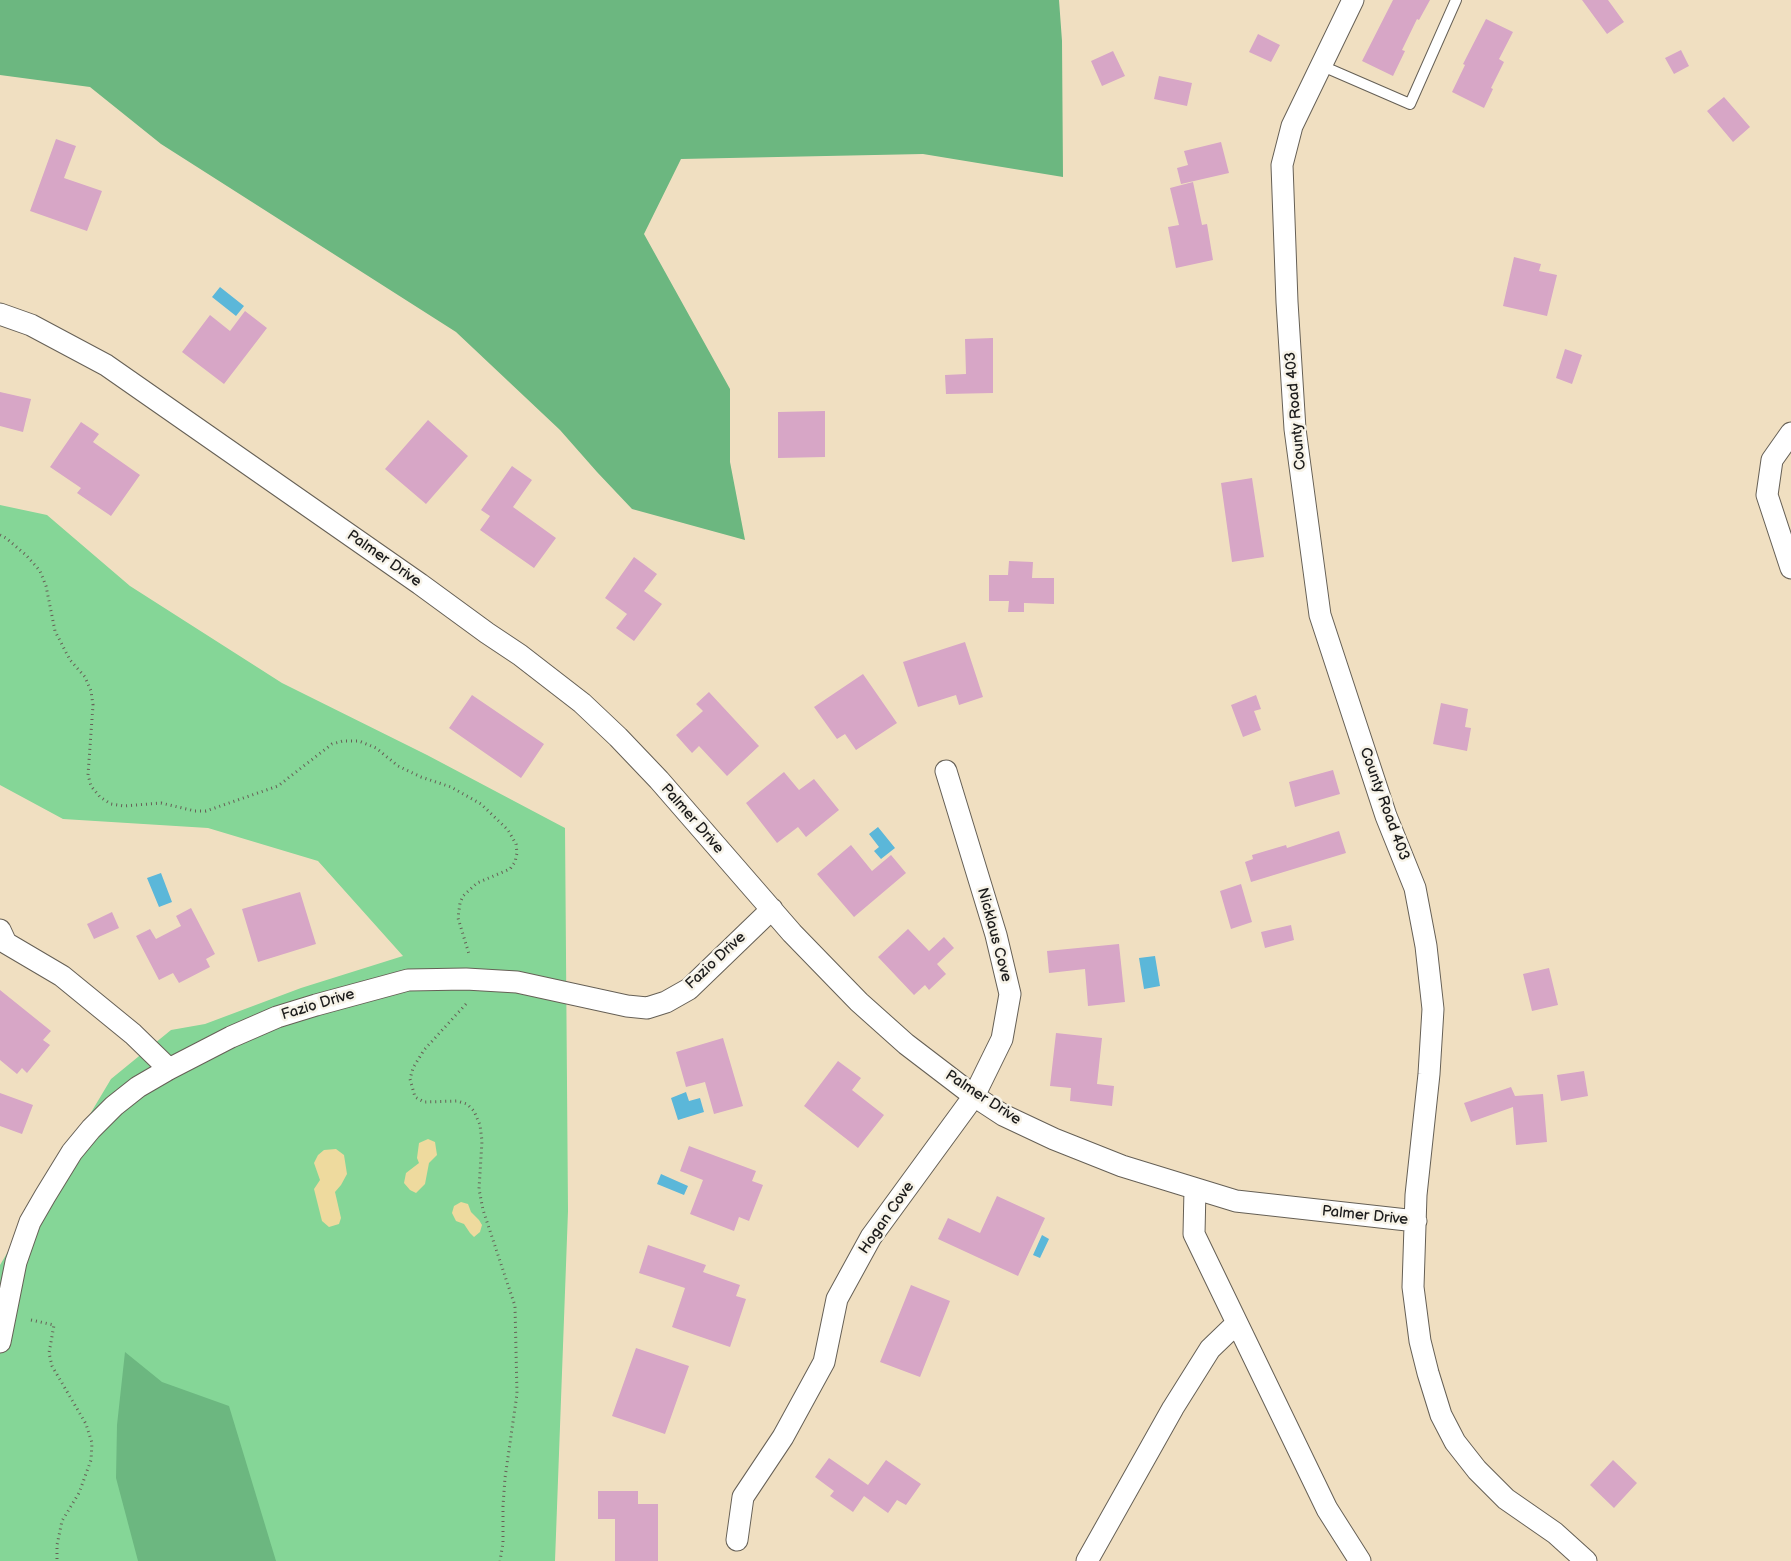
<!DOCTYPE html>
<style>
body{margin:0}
canvas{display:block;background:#f0dfc1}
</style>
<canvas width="1791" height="1561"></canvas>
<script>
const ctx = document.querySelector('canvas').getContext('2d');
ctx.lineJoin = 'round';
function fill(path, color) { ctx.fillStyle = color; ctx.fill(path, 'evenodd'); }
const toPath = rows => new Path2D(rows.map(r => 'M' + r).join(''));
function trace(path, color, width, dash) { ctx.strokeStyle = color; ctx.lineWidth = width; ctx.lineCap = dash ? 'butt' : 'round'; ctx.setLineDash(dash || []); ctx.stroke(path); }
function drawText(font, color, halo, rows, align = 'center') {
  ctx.font = font + ' "Balsamiq Sans",sans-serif'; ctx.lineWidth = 5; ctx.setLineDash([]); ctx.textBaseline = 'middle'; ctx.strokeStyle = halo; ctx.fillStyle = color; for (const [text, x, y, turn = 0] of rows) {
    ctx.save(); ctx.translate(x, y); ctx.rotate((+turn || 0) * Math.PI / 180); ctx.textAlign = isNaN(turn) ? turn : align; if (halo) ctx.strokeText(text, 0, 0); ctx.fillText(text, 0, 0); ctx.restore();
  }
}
const green = toPath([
 [0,505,47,515,130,586,282,683,427,755,565,828,568,1211,555,1561,0,1561,0,1265,111,1079,171,1030,205,1024,301,988,403,956,318,861,208,828,63,819,0,785]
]);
const forest = toPath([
 [0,0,1059,0,1062,41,1063,177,923,154,681,159,644,234,730,389,730,462,745,540,632,509,597,472,560,430,456,332,161,144,90,87,0,75],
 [125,1352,162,1382,229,1406,276,1561,138,1561,116,1478,117,1425]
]);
const sand = toPath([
 [428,1139,435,1142,437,1155,429,1163,425,1184,416,1193,410,1190,404,1183,406,1173,419,1163,417,1158,419,1143],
 [336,1149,344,1155,347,1174,341,1185,335,1192,341,1218,339,1224,329,1227,322,1221,314,1189,320,1180,314,1163,318,1155,324,1150],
 [461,1202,468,1204,471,1212,479,1220,482,1225,480,1232,474,1237,470,1233,464,1224,456,1221,452,1213,454,1206]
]);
const water = toPath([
 [220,287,244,306,236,316,212,297],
 [878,827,895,848,881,859,874,851,879,847,869,834],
 [161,873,172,902,159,907,147,878],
 [1155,956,1160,986,1144,989,1139,958],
 [686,1092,689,1101,700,1098,704,1112,678,1120,671,1098],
 [661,1174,688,1186,684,1195,657,1184],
 [1042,1235,1049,1239,1040,1258,1033,1255]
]);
const building = toPath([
 [1393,0,1430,0,1419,20,1417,19,1402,50,1405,51,1393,76,1362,61],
 [1582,0,1608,0,1624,22,1607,34],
 [1486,19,1513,32,1499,59,1504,62,1491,88,1493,89,1484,108,1452,92,1465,65,1463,64],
 [1258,34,1280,45,1271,62,1249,52],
 [1681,50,1689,66,1674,74,1665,58],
 [1113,51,1125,76,1102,86,1091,61],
 [1159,76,1192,83,1187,106,1154,99],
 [1724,97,1750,127,1733,142,1707,111],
 [56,139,76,146,64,178,102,191,87,231,30,211],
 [1221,142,1229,173,1181,184,1177,168,1188,165,1184,151],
 [1193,182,1202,225,1207,224,1213,260,1176,268,1168,227,1179,225,1170,188],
 [1514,257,1541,264,1539,271,1557,275,1547,316,1503,306],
 [245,311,267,328,224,384,182,352,210,315,230,331],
 [993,338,993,393,946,394,945,375,966,374,965,339],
 [1565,349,1582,355,1572,384,1556,378],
 [0,392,31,399,23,432,0,426],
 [825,411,825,457,778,458,778,412],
 [428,420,468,456,426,504,385,469],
 [81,422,99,434,93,442,140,475,111,516,77,493,81,488,50,467],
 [512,466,532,480,513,507,556,538,534,568,480,530,490,516,481,510],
 [1252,478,1264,557,1232,562,1221,483],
 [634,557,657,574,644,591,662,604,634,641,616,628,627,614,605,598],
 [1009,561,1033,562,1032,578,1054,578,1054,604,1024,603,1024,612,1008,612,1009,601,989,601,989,575,1008,575],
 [965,642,983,697,959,705,956,695,918,707,903,662],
 [863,674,897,723,856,750,845,734,837,739,814,707],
 [709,692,759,746,727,776,699,746,692,753,676,735,703,711,696,704],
 [472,695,544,744,521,778,449,728],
 [1256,695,1261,709,1254,711,1261,730,1243,737,1231,705],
 [1441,703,1468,709,1465,727,1471,728,1467,751,1433,744],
 [1333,770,1340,794,1295,807,1289,782],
 [784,772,799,790,814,779,839,810,806,837,798,827,777,843,746,803],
 [1339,831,1346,853,1251,882,1245,862,1253,859,1252,855,1286,845,1287,848],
 [851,845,872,871,891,855,906,873,854,917,817,874],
 [1241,884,1252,922,1231,929,1220,891],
 [300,892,316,944,258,962,242,909],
 [191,908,215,954,206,959,210,967,179,983,173,973,159,980,136,936,150,929,156,939,181,926,176,916],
 [112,912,119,928,94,939,87,924],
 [1291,925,1294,940,1265,948,1261,932],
 [908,929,929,951,944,937,954,948,937,964,946,974,929,990,925,985,914,995,878,957],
 [1119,944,1125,1002,1088,1006,1085,969,1049,973,1047,951],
 [1549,968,1558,1005,1532,1011,1523,974],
 [0,990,51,1031,43,1040,50,1045,27,1073,22,1068,17,1074,0,1060],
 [1056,1033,1102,1038,1097,1084,1114,1086,1112,1106,1070,1101,1071,1088,1050,1086],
 [723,1038,743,1106,714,1114,705,1082,686,1087,676,1052],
 [838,1061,861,1078,852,1090,884,1115,858,1148,804,1106],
 [1584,1071,1588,1096,1561,1101,1557,1075],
 [1511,1087,1515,1096,1543,1094,1547,1142,1516,1145,1513,1107,1471,1122,1464,1103],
 [0,1093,33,1105,22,1134,0,1126],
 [689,1146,756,1171,752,1181,763,1185,749,1221,739,1217,734,1231,690,1214,703,1180,680,1171],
 [997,1196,1045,1218,1018,1276,938,1239,948,1218,980,1233],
 [648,1245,706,1265,703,1272,740,1285,736,1296,746,1299,730,1347,672,1327,685,1288,639,1273],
 [911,1285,950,1301,920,1377,880,1362],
 [636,1348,689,1366,665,1434,612,1416],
 [829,1458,868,1485,886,1460,921,1484,906,1505,897,1500,888,1513,864,1496,853,1512,830,1496,834,1491,815,1477],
 [1613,1460,1637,1483,1614,1508,1590,1485],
 [598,1491,638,1491,638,1504,658,1504,658,1561,615,1561,615,1519,598,1519]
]);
const path = toPath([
 [0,535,6,538,26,555,40,571,46,586,55,631,70,660,85,677,91,691,93,705,88,775,91,786,100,797,111,804,124,806,161,803,195,811,206,811,278,786,332,744,343,741,359,741,376,748,398,766,421,777,451,787,481,804,508,830,516,844,517,853,515,862,510,869,477,883,463,896,460,903,458,918,469,954],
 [466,1004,424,1050,413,1068,410,1079,415,1097,424,1102,457,1101,467,1104,474,1111,480,1125,482,1141,479,1189,483,1210,515,1306,517,1394,505,1478,503,1506,503,1543,500,1561],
 [31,1320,54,1325,49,1353,52,1366,86,1424,92,1443,91,1460,79,1493,62,1521,57,1545,57,1561]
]);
const lane = toPath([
 [1320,65,1410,104,1456,0]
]);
const street = toPath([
 [1353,0,1292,126,1282,165,1287,302,1295,429,1320,615,1386,816,1415,888,1426,946,1433,1009,1429,1074,1416,1195,1413,1287,1420,1341,1428,1373,1441,1415,1455,1442,1477,1470,1506,1499,1555,1533,1586,1561],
 [0,314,31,325,106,365,420,584,487,633,520,655,582,703,618,737,659,780,792,933,859,1002,906,1044,974,1096,1003,1115,1054,1139,1122,1166,1236,1201,1416,1221],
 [1791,433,1772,460,1767,495,1791,568],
 [0,930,6,943,62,976,133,1034,169,1069],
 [1195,1189,1194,1234,1327,1509,1360,1561],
 [0,1342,16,1262,30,1222,45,1196,72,1152,91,1129,114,1106,138,1087,169,1069,231,1037,277,1017,316,1005,408,980,466,979,517,982,627,1006,647,1008,666,1002,689,989,772,909],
 [737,1540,743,1497,783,1437,824,1362,837,1299,871,1237,974,1096,1002,1039,1010,994,996,935,946,771],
 [1087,1561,1173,1408,1210,1349,1237,1323]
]);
const streetNames = [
 ["County Road 403",1296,411,-95],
 ["Palmer Drive",384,559,35],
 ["County Road 403",1384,804,70],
 ["Palmer Drive",692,819,49],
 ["Nicklaus Cove",994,935,75],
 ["Fazio Drive",716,961,-43],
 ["Fazio Drive",318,1005,-17],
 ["Palmer Drive",983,1098,33],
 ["Palmer Drive",1365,1216,6],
 ["Hogan Cove",887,1218,-55]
];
fill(green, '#85d697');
fill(forest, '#6cb780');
fill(sand, '#eeda9e');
fill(water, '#5bb7d9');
fill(building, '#d7a6c6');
trace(lane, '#666056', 12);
trace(street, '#666056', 23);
trace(path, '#666056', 3, [1, 4]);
trace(lane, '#fff', 10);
trace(street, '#fff', 21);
drawText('15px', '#1c1c1c', '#f7f3e8', streetNames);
</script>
